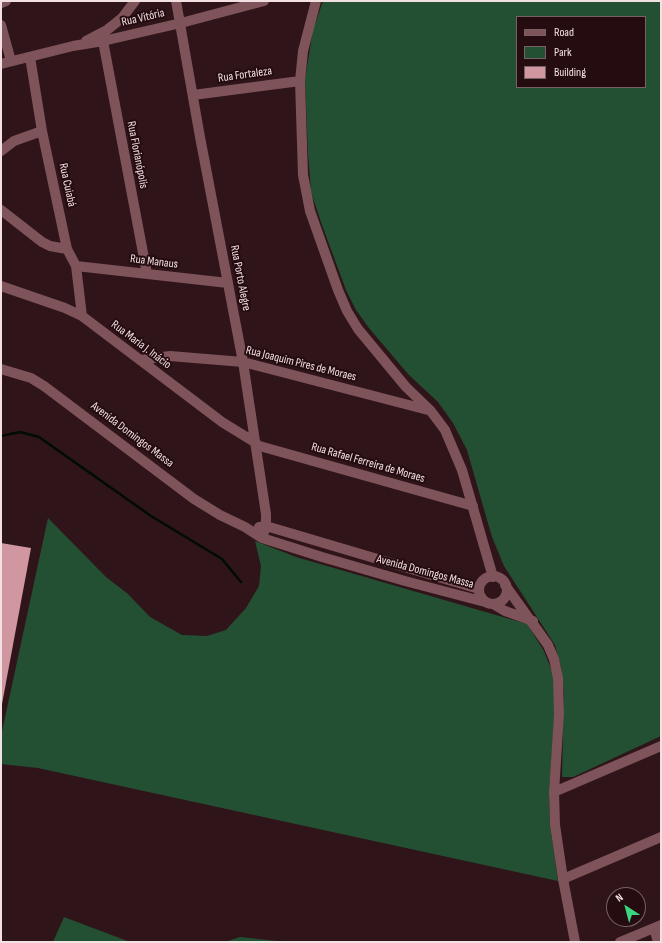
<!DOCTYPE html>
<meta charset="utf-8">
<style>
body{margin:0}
#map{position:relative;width:662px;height:943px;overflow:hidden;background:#2f151a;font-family:"Sofia Sans Condensed",sans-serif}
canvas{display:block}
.frame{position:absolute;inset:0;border:2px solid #f3e0e2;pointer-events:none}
.legend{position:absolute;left:516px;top:16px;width:130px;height:72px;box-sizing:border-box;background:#250c11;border:1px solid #776165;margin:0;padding:5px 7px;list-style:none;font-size:12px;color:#f3e0e2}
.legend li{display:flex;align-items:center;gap:8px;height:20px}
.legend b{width:20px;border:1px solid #776165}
.north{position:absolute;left:606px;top:887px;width:40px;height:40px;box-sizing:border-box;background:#250c11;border:1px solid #776165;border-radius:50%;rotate:324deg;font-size:11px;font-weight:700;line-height:16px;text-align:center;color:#f3e0e2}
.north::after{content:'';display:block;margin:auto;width:14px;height:18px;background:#3bd77e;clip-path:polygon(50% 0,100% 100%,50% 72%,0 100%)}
</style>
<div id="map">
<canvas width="662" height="943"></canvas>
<div class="frame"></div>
<ul class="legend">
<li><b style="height:5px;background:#7e535a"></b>Road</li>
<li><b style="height:11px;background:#235033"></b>Park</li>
<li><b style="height:11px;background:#d197a1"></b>Building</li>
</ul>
<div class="north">N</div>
</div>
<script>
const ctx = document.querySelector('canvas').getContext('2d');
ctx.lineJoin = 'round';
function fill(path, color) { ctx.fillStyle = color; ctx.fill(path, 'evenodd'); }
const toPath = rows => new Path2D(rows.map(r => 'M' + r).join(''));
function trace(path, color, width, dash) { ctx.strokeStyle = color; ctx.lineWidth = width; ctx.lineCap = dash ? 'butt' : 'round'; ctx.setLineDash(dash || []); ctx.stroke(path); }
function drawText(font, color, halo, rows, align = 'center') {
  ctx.font = font + ' "Sofia Sans Condensed",sans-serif'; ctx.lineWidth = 4; ctx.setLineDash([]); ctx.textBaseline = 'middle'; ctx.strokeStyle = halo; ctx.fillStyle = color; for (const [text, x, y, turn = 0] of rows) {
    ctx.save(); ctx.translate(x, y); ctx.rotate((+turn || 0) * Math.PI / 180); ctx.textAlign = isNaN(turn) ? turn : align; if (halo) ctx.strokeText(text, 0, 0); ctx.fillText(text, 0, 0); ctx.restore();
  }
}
const green = toPath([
 [323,1,661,1,661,736,573,777,562,777,564,692,561,667,555,645,504,566,492,537,467,450,453,423,438,402,408,374,369,328,356,310,346,290,322,225,311,192,308,153,305,79,313,30],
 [517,17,645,17,645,87,517,87],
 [48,518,106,577,128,594,150,617,182,635,207,636,226,630,246,608,259,586,261,566,255,541,296,557,527,624,544,651,553,674,555,705,549,793,550,825,558,881,38,768,1,764,1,736],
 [64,917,130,942,53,942],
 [240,937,286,942,225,942]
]);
const stream = toPath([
 [1,436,20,432,39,437,151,516,222,559,241,582]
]);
const building = toPath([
 [1,543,31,548,2,704,1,704]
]);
const minor = toPath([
 [176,1,200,137,243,362,266,514,266,526,262,538],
 [316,1,303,51,300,81,303,175,310,211,338,290,347,311,358,329,406,387,430,410,445,430,462,470,493,577],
 [1,3,6,1],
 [1,25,11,61],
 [86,41,107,30,122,18,135,1],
 [103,41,147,274],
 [30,57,42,131,67,249,76,266,82,316],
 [1,64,73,46,103,41,181,23,264,1],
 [193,95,300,81],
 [1,151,14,141,42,131],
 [1,210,42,242,50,246,67,249],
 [76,266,228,283],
 [1,286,65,308,82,316,222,422,256,443],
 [140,360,170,356,243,362,428,410],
 [1,369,31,378,44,386,194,499,220,515,245,527,262,538,322,557,405,581,485,602],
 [256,445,473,506],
 [259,527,266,526,479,589],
 '479 590a14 14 0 1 1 28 0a14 14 0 1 1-28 0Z',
 [505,585,548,645,554,659,558,678,559,714,554,792,555,825,563,879,575,942],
 [493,604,505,611,533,621],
 [554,792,661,746],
 [563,879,661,837],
 [654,928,658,942],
 [620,942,661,925]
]);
const streetNames = [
 ["Rua Vitória",143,18,-13],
 ["Rua Fortaleza",245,75,-8],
 ["Rua Florianópolis",137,155,79],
 ["Rua Cuiabá",67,185,78],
 ["Rua Manaus",154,262,7],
 ["Rua Porto Alegre",240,278,79],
 ["Rua Maria J. Inácio",141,345,37],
 ["Rua Joaquim Pires de Moraes",301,364,14],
 ["Avenida Domingos Massa",132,435,37],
 ["Rua Rafael Ferreira de Moraes",368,463,16],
 ["Avenida Domingos Massa",425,572,15]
];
fill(green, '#235033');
trace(stream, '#000b02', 2.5);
fill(building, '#d197a1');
trace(minor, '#7e535a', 10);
drawText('12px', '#f3e0e2', '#250c11', streetNames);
</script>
